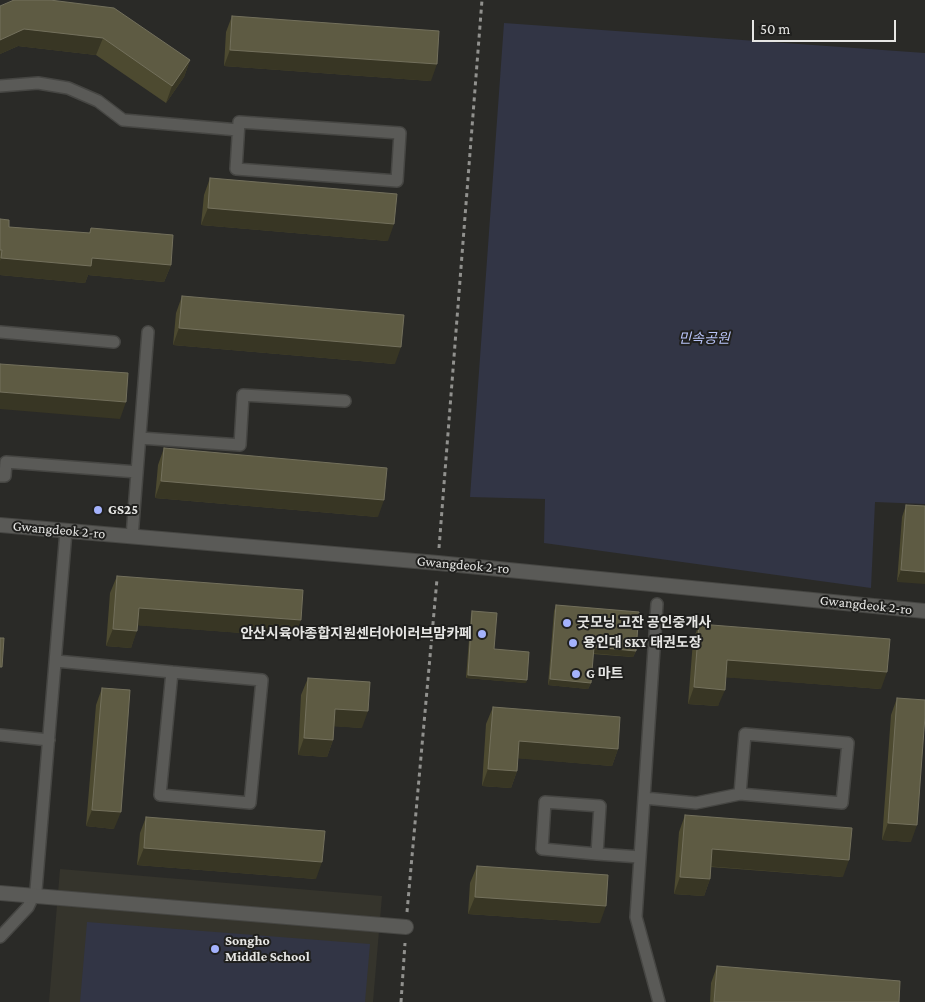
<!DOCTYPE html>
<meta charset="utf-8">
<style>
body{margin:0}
#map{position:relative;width:925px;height:1002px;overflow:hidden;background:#2a2a27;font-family:"Crimson Pro",serif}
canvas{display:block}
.scale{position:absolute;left:752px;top:20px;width:144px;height:22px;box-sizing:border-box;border:2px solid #e6e6e4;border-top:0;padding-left:6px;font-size:15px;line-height:18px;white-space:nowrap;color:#e6e6e4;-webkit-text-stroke:4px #20201e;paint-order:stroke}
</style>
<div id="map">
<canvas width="925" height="1002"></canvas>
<div class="scale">50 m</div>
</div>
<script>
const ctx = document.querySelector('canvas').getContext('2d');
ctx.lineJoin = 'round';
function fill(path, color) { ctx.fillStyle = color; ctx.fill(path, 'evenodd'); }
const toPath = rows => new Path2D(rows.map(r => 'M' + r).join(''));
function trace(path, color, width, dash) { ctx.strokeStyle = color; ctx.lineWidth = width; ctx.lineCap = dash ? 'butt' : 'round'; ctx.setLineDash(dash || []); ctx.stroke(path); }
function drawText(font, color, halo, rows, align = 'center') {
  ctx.font = font + ' "Crimson Pro","Noto Sans KR",serif'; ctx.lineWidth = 4; ctx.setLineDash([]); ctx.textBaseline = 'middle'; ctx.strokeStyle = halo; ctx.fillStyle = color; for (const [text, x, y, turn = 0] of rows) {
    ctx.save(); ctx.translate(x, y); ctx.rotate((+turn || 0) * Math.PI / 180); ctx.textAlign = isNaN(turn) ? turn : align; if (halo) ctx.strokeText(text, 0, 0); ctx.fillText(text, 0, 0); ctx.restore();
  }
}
const built = toPath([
 [60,869,382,896,373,1002,49,1002]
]);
const green = toPath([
 [504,23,925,53,925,504,875,502,871,588,544,543,545,499,470,497],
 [87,922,370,944,365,1002,80,1002]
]);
const path = toPath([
 [439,548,482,0],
 [407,912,437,579],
 [401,1002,405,943]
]);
const service = toPath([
 [0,86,38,83,68,88,98,101,123,120,238,130],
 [239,122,400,133,397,181,236,169,239,122],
 [0,332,114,342],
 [140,438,240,445,243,395,345,401],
 [0,476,5,476,6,462,137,472],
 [132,537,148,332],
 [657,604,636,917,659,1002],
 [56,661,172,672,262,680,250,803,160,795,172,672],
 [0,735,49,740],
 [644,798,696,803,740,794,745,734,848,743,842,803,740,794],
 [597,854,600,806,545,802,542,849,597,854,640,857],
 [0,937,28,907,36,890,66,531]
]);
const pedestrian = toPath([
 [0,893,406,927]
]);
const tertiary = toPath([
 [0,525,438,563,925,611]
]);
const wall = toPath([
 [0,6,190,60,184,77,166,103,96,55,18,46,0,54],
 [232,16,431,81,224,66,226,32],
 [210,178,388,241,201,225,204,195],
 [0,219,9,227,89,233,91,228,171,265,164,282,88,275,85,283,0,275],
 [182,296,395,364,173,345,176,313],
 [164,448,378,517,155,498,158,465],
 [906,505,925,506,897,582,902,517],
 [117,576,295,637,138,625,131,648,106,646,110,593],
 [556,605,636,651,633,657,593,654,591,683,588,689,548,685,554,611],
 [472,611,494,649,526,683,466,678,471,614],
 [699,624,881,689,726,677,718,706,688,704,693,641],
 [308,678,362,728,334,726,333,740,327,757,298,755,301,695],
 [102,688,114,829,86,826,96,705],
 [897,698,911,842,882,840,891,715],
 [493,707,618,749,612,766,518,758,517,771,511,788,482,786,486,724],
 [685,815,843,877,711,867,710,879,704,896,674,894,679,832],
 [146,817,316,879,137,865,140,833],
 [477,866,600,923,468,914,470,883],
 [717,966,899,1002,710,1002,711,983]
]);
const shadedWall = toPath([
 [24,29,103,38,96,55,18,46,0,54,0,40],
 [230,50,437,64,431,81,224,66],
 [190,60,184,77,166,103,172,86],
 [208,208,394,224,388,241,201,225],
 [1,258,92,258,171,265,164,282,88,275,85,283,0,275,0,261],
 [179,328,401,347,395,364,173,345],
 [0,392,126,402,120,419,0,409],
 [161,481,384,500,378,517,155,498],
 [901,570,925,572,925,584,897,582],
 [139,608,301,620,295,637,133,625],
 [113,629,137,631,131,648,106,646],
 [594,647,636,651,633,657,591,653],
 [727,660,887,672,881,689,721,677],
 [468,675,527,680,526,683,466,678],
 [550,679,591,683,588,689,548,685],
 [694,687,725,690,718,706,688,704],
 [335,709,368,711,362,728,328,726],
 [304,738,333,740,327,757,298,755],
 [519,741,618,749,612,766,513,758],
 [488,769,517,771,511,788,482,786],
 [92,810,121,812,114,829,86,826],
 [888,823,917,825,911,842,882,840],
 [144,848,322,862,316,879,137,865],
 [712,849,849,860,843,877,706,866],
 [680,877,710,879,704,896,674,894],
 [475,897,606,906,600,923,468,914]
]);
const building = toPath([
 [14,0,50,0,114,8,190,60,172,86,103,38,24,29,0,40,0,6,14,0],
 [232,16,439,31,437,64,230,50,232,16],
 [210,178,397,194,394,224,208,208,210,178],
 [0,219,9,220,9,227,90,233,91,228,173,235,171,265,92,258,91,266,1,258,2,250,0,250,0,219],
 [182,296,404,315,401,347,179,328,182,296],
 [0,364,128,373,126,402,0,392,0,364],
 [164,448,387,468,384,500,161,481,164,448],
 [906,505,925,506,925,572,901,570,906,505],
 [117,576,303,590,301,620,139,608,137,631,113,629,117,576],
 [556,605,639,612,636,651,594,647,591,683,550,679,556,605],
 [472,611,497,613,494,649,529,652,527,680,468,675,472,611],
 [699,624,890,639,887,672,727,660,725,690,694,687,699,624],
 [0,638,4,638,2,667,0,667,0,638],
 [308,678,370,682,368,711,335,709,333,740,304,738,308,678],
 [102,688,130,690,121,812,92,810,102,688],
 [897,698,925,700,925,716,917,825,888,823,897,698],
 [493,707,620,717,618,749,519,741,517,771,488,769,493,707],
 [685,815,852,828,849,860,712,849,710,879,680,877,685,815],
 [146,817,325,831,322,862,144,848,146,817],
 [477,866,608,875,606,906,475,897,477,866],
 [717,966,900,981,899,1002,714,1002,717,966]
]);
const markers = [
 [98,510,5,"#a4b2fc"],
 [567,623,5,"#a4b2fc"],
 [482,634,5,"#a4b2fc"],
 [573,643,5,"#a4b2fc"],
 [576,674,5,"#a4b2fc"],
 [215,949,5,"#a4b2fc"]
];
const parkNames = [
 ["민속공원",704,339]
];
const poiNames = [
 ["GS25",108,510],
 ["굿모닝 고잔 공인중개사",577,623],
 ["안산시육아종합지원센터아이러브맘카페",472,634,"right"],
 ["용인대 SKY 태권도장",583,643],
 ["G 마트",586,674],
 ["Songho",225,941],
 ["Middle School",225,957]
];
const streetNames = [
 ["Gwangdeok 2-ro",59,530,5],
 ["Gwangdeok 2-ro",463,565,5],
 ["Gwangdeok 2-ro",866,605,6]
];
fill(built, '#35342c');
fill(green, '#323545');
trace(service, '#464643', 14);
trace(pedestrian, '#464643', 16);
trace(tertiary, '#464643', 16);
trace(path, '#91918e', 3, [4, 4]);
trace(service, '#5a5a57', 11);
trace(pedestrian, '#5a5a57', 14);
trace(tertiary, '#5a5a57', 14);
fill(wall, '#4d4a30');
fill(shadedWall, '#383624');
fill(building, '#5e5b43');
trace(building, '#73705c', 1);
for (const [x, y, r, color] of markers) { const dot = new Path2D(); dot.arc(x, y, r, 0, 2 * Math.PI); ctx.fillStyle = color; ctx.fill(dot); trace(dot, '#20201e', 2); }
drawText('italic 14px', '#b8c3f7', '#20201e', parkNames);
drawText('bold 14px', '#e6e6e4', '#20201e', poiNames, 'left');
drawText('14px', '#e6e6e4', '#20201e', streetNames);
</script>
